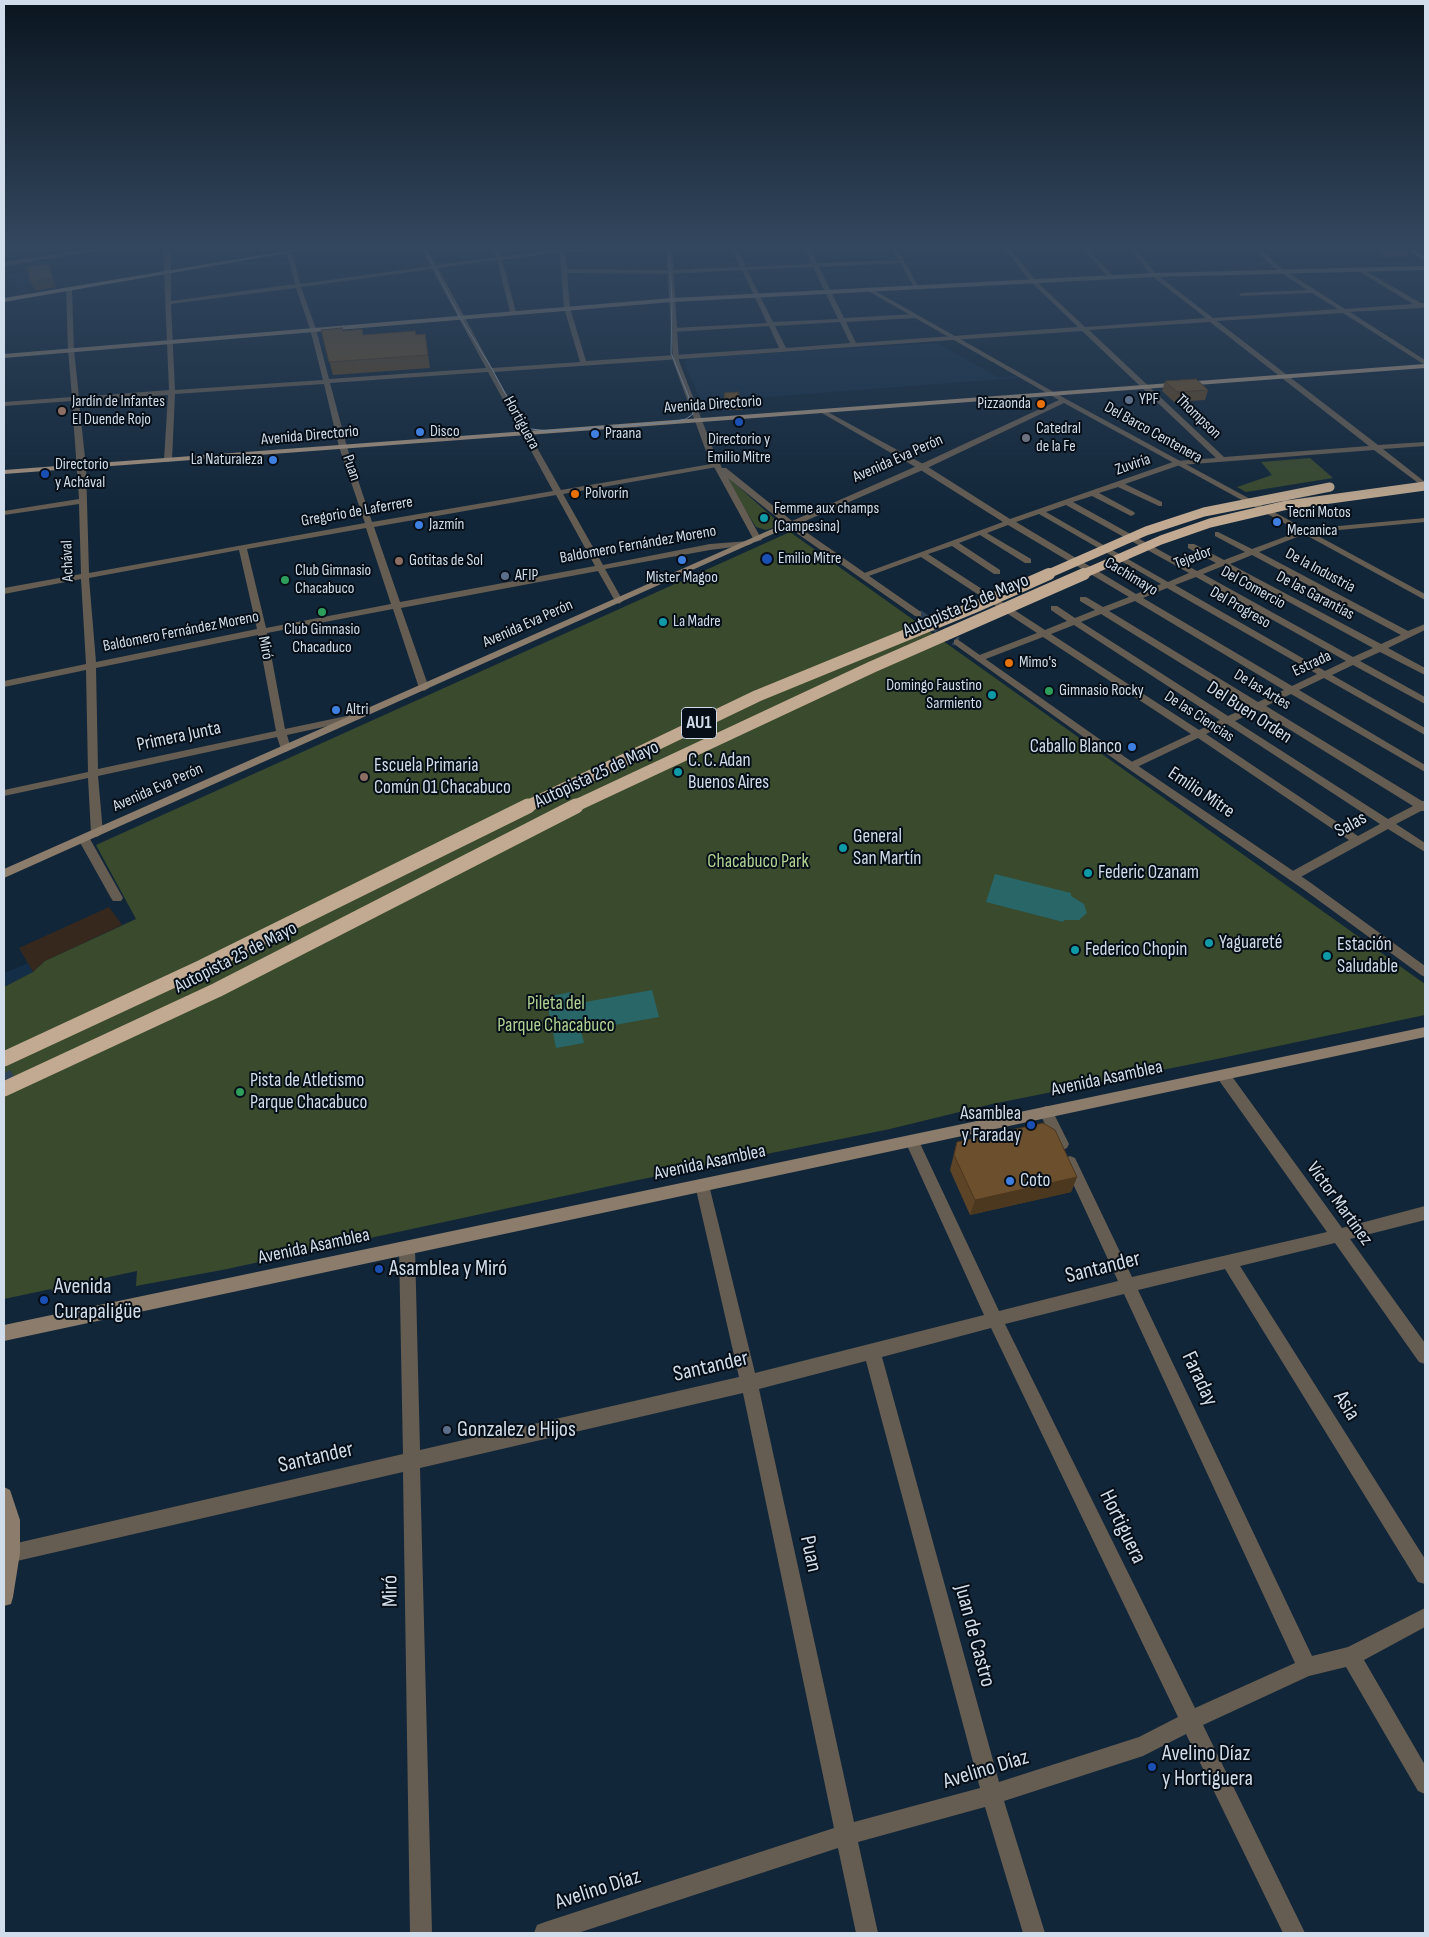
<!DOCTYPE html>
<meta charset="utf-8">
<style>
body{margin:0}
#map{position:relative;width:1429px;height:1937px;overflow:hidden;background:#122639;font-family:"Sofia Sans Condensed",sans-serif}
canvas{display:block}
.frame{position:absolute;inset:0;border:5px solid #d1ddea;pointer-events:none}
</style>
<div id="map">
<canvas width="1429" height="1937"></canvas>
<div class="frame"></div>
</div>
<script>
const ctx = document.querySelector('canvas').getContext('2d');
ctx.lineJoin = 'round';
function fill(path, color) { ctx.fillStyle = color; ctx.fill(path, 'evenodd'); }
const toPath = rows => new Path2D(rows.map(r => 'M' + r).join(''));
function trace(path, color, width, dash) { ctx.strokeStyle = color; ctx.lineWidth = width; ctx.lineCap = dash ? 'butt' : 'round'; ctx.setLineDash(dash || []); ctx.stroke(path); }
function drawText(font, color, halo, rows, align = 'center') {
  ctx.font = font + ' "Sofia Sans Condensed",sans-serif'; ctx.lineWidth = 4; ctx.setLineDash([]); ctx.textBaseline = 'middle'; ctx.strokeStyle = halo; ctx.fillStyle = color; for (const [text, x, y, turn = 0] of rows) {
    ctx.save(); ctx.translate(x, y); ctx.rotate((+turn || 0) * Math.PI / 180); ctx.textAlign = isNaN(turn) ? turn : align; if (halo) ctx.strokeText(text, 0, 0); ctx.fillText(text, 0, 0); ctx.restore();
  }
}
const commercial = toPath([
 [109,907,122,925,45,961,33,972,19,948]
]);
const built = toPath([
 [28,272,33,284,25,285,27,291,19,292,13,278,4,279,4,276],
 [937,343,998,377,1013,376,1018,378,725,400,729,410,709,412,704,409,684,362,691,358],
 [28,963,33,972,4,987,4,973]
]);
const green = toPath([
 [1310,458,1333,478,1246,492,1237,487,1272,475,1261,462],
 [721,471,778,522,778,526,766,530,756,527],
 [790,532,1425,984,1425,1015,1212,1060,992,1104,890,1129,638,1180,227,1269,136,1286,137,1271,67,1286,53,1293,51,1289,4,1299,4,987,33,972,45,961,136,919,96,845]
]);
const water = toPath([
 [995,874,1071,893,1071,896,1084,904,1087,913,1079,920,1064,920,1063,922,986,902],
 [652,990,659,1017,581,1031,584,1043,556,1048,546,997,571,992,574,1004]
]);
const pedestrianTunnel = toPath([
 [4,1079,15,1073]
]);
const tertiaryTunnel = toPath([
 [918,614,957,642]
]);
const minor = toPath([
 [111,246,125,246,4,266,4,262,111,246],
 [165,246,171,246,171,301,295,284,285,246,291,246,300,284,431,266,420,246,426,246,436,265,496,257,493,246,499,246,501,257,560,249,559,246,565,246,565,248,715,246,712,248,565,252,567,269,670,270,740,267,730,246,736,246,746,267,812,264,804,246,810,246,817,263,904,260,902,263,819,267,844,318,915,314,918,316,915,318,846,322,856,343,1078,327,1032,283,1002,246,1008,246,1036,281,1085,327,1206,318,1152,276,1128,246,1134,246,1156,274,1213,318,1338,309,1312,293,1239,296,1241,293,1307,290,1274,268,1251,246,1257,246,1278,266,1345,309,1413,304,1355,269,1360,268,1421,303,1425,303,1425,307,1421,308,1350,312,1425,360,1425,365,1343,313,1217,321,1378,445,1425,442,1425,446,1383,449,1425,482,1425,488,1374,450,1180,465,1125,484,1162,502,1162,506,1159,506,1118,487,1099,493,1134,512,1135,514,1131,516,1092,496,1073,502,1197,571,1216,563,1188,548,1188,544,1194,544,1224,560,1245,552,1215,536,1215,532,1218,532,1252,549,1306,529,1425,518,1425,522,1307,533,1259,552,1408,631,1425,624,1425,630,1388,648,1425,668,1425,675,1380,652,1360,661,1425,697,1425,704,1353,665,1332,675,1425,728,1425,735,1324,678,1299,690,1425,765,1425,772,1291,694,1266,706,1422,801,1425,801,1425,811,1421,811,1396,824,1425,843,1425,852,1388,829,1297,879,1289,879,1287,876,1289,873,1349,840,1198,738,1135,768,1127,768,1126,766,1127,764,1191,734,1043,637,983,660,977,660,977,656,1037,633,921,557,866,577,859,575,1003,522,919,469,820,412,820,410,824,410,925,465,1010,519,1176,461,1216,458,1082,331,494,372,561,490,717,463,721,465,717,467,563,494,603,565,710,544,749,541,753,543,749,545,710,550,605,569,623,601,619,604,615,601,598,571,401,608,429,688,424,691,419,688,393,609,267,633,285,729,356,714,361,717,360,719,287,735,291,749,286,752,281,749,277,737,98,776,103,833,97,837,91,833,88,778,4,796,4,790,88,772,86,670,4,687,4,681,86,664,81,579,4,594,4,588,81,574,79,504,4,515,4,511,79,499,72,401,4,406,4,402,72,397,68,350,66,289,69,287,72,289,74,350,79,397,169,390,164,272,165,246],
 [560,252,564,308,580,362,492,368,438,268,497,260,510,312,513,314,516,312,502,260,560,252],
 [813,267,838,319,773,322,747,270,813,267],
 [432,269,486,368,329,379,316,329,301,287,432,269],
 [742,270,767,323,673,328,670,330,673,332,769,326,779,348,586,361,570,308,567,273,670,274,742,270],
 [296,288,310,329,323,380,175,390,171,304,296,288],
 [840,322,850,343,786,348,775,326,840,322],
 [1210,322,1369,446,1224,457,1089,330,1210,322],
 [488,372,553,491,372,522,347,447,330,383,488,372],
 [324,384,339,447,365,523,89,573,86,467,79,401,168,395,164,460,168,462,172,460,175,394,324,384],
 [556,495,595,566,400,602,374,527,556,495],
 [1066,505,1189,573,1168,582,1046,512,1066,505],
 [1039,514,1161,584,1136,594,1016,522,1039,514],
 [1008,525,1129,597,1103,607,1086,597,1080,597,1080,601,1095,610,1075,618,1057,606,1051,606,1051,610,1067,621,1045,630,928,554,952,546,994,574,1000,574,1000,570,959,543,980,535,1025,563,1031,563,1031,559,987,533,1008,525],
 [366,528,391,604,266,628,247,549,366,528],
 [239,550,257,629,96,662,89,578,239,550],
 [1252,555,1401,635,1381,644,1230,564,1252,555],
 [1223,566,1373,648,1353,657,1203,574,1223,566],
 [1196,577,1346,661,1325,671,1175,585,1196,577],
 [1167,588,1317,674,1292,686,1143,598,1167,588],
 [1135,601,1284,690,1258,702,1109,611,1135,601],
 [1101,614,1250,706,1228,716,1081,622,1101,614],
 [1074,625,1220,720,1199,730,1051,634,1074,625],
 [258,635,276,731,98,769,96,668,258,635],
 [1258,710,1413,806,1388,819,1235,721,1258,710],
 [1227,724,1380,824,1358,836,1206,734,1227,724],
 [1080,246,1086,246,1113,276,1113,278,1109,278,1080,246],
 [84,835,90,839,123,898,121,901,113,901,111,898,78,839,84,835],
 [1223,1070,1228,1071,1342,1228,1425,1206,1425,1220,1350,1239,1425,1343,1425,1364,1419,1362,1335,1243,1240,1266,1425,1559,1425,1584,1418,1582,1225,1269,1138,1290,1312,1656,1348,1647,1425,1608,1425,1627,1364,1660,1425,1765,1425,1794,1418,1791,1346,1667,1309,1676,1203,1725,1305,1933,1283,1933,1186,1734,1143,1756,1004,1801,1045,1933,1023,1933,985,1807,858,1842,878,1933,856,1933,838,1848,578,1933,534,1933,537,1925,545,1922,834,1828,743,1393,420,1468,432,1933,410,1933,403,1472,4,1564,4,1546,403,1454,399,1248,402,1243,407,1241,412,1243,415,1248,420,1450,739,1377,695,1185,697,1181,702,1179,707,1181,709,1185,755,1373,984,1315,905,1141,907,1137,912,1135,917,1137,999,1311,1118,1281,1063,1162,1065,1158,1070,1156,1075,1158,1132,1277,1327,1232,1218,1079,1216,1075,1218,1071,1223,1070],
 [1124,1294,1295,1663,1195,1708,1005,1324,1124,1294],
 [991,1328,1178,1717,1139,1737,999,1782,882,1357,991,1328],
 [866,1361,980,1788,854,1822,759,1389,866,1361],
 [1046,1106,1051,1108,1069,1144,1067,1148,1062,1150,1057,1148,1039,1112,1041,1108,1046,1106]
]);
const tertiary = toPath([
 [666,246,672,246,679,361,715,454,722,468,726,468,792,521,919,465,1059,400,868,291,870,288,1066,399,1425,594,1425,600,1064,403,925,469,796,525,921,612,921,616,915,616,795,532,728,478,762,540,755,542,707,454,673,361,666,246],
 [890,246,896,246,919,288,914,287,890,246],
 [957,639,1125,757,1311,883,1425,966,1425,977,1421,975,1303,889,1117,761,954,644,954,640,957,639]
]);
const secondary = toPath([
 [1403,246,1410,246,1425,257,1425,261,1403,246],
 [1425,266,1425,270,1154,277,672,302,4,358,4,354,672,298,1154,273,1425,266],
 [788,522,795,524,4,878,4,869,788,522],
 [1425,1027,1425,1037,4,1341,4,1325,1425,1027],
 [4,1487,10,1490,20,1520,20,1553,13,1597,11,1604,4,1606,4,1487]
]);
const primary = toPath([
 [315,246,328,246,4,302,4,298,315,246],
 [1425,364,1425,368,4,474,4,470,1425,364]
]);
const tram = toPath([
 [423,246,460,317,492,369,521,423,531,429,548,431,672,422,686,419,693,414,688,395,671,353,672,300,669,246]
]);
const motorwayBridgeFar2 = toPath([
 [1046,575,1146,531,1204,512,1330,487],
 [1081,575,1161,540,1210,523,1287,505,1425,486]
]);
const motorwayBridgeFar1 = toPath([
 [526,807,757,696,972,608,1049,574],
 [573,807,872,667,1084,574]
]);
const motorwayBridge = toPath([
 [4,1059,202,967,528,806],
 [4,1089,217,990,576,806]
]);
const wall = toPath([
 [1369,246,1406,246,1410,249,1407,256,1384,257],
 [321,330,343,331,363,335,425,334,430,368,333,375],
 [1165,381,1208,390,1205,400,1174,402,1162,391],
 [724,393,742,403,742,410,729,410,724,400],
 [957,1142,1077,1177,1071,1192,970,1215,950,1170]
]);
const shadedWall = toPath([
 [48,264,56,287,35,291,31,282],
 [1077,1177,1071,1192,970,1215,975,1200]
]);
const building = toPath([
 [1383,246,1406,246,1410,249,1387,249,1383,246],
 [48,264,53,278,31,282,27,267,48,264],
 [342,328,343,331,362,329,363,335,415,331,416,335,425,334,428,355,329,362,321,330,342,328],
 [1196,379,1208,390,1177,392,1165,381,1196,379],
 [738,392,742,403,729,404,724,393,738,392],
 [1043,1123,1055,1130,1077,1177,975,1200,954,1155,957,1142,1043,1123]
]);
const markers = [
 [1129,400,5,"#5c6f8a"],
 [1041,404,5,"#e8710a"],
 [62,411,5,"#8d6e63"],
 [739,422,5,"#1a4fb4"],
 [420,432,5,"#3f7fe0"],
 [595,434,5,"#3f7fe0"],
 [1026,438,5,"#6b7280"],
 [273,460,5,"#3f7fe0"],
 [45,474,5,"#1a4fb4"],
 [575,494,5,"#e8710a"],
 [764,518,5,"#0f9aa8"],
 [1277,522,5,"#3f7fe0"],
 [419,525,5,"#3f7fe0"],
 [767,559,6,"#1a4fb4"],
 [682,560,5,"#3f7fe0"],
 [399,561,5,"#8d6e63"],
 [505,576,5,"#5c6f8a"],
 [285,580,5,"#2e9e5b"],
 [322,612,5,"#2e9e5b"],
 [663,622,5,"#0f9aa8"],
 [1009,663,5,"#e8710a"],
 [1049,691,5,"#2e9e5b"],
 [992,695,5,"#0f9aa8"],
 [336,710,5,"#3f7fe0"],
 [1132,747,5,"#3f7fe0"],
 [678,772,5,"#0f9aa8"],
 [364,777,5,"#8d6e63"],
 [843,848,5,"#0f9aa8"],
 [1088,873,5,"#0f9aa8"],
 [1209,943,5,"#0f9aa8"],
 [1075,950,5,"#0f9aa8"],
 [1327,956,5,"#0f9aa8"],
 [240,1092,5,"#2e9e5b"],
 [1031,1125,5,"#1a4fb4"],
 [1010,1181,5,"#3f7fe0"],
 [379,1269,5,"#1a4fb4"],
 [44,1300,5,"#1a4fb4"],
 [447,1430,5,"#5c6f8a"],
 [1152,1767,5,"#1a4fb4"]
];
const farPoinames = [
 ["YPF",1139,400],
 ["Jardín de Infantes",72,402],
 ["El Duende Rojo",72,420],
 ["Pizzaonda",1031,404,"right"],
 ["Catedral",1036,429],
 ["de la Fe",1036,447],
 ["Disco",430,432],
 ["Praana",605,434],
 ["Directorio y",739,440,"center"],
 ["Emilio Mitre",739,458,"center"],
 ["La Naturaleza",263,460,"right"],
 ["Directorio",55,465],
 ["y Achával",55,483],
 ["Polvorín",585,494],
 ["Femme aux champs",774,509],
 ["(Campesina)",774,527],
 ["Tecni Motos",1287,513],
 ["Mecanica",1287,531],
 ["Jazmín",429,525],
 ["Emilio Mitre",778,559],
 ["Gotitas de Sol",409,561],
 ["Club Gimnasio",295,571],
 ["Chacabuco",295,589],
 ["AFIP",515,576],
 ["Mister Magoo",682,578,"center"],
 ["La Madre",673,622],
 ["Club Gimnasio",322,630,"center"],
 ["Chacaduco",322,648,"center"],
 ["Mimo's",1019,663],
 ["Domingo Faustino",982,686,"right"],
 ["Sarmiento",982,704,"right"],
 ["Gimnasio Rocky",1059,691],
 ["Altri",346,710]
];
const farStreetnames = [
 ["Avenida Directorio",713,405,-4],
 ["Thompson",1198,417,44],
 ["Hortiguera",521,423,61],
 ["Del Barco Centenera",1153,433,29],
 ["Avenida Directorio",310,436,-5],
 ["Avenida Eva Perón",898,459,-24],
 ["Zuviría",1133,465,-19],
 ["Puan",351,468,71],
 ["Gregorio de Laferrere",357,512,-10],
 ["Baldomero Fernández Moreno",638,545,-10],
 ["Tejedor",1193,558,-21],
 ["Achával",68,561,-92],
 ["De la Industria",1320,571,28],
 ["Cachimayo",1131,577,31],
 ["Del Comercio",1253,588,29],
 ["De las Garantías",1315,596,28],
 ["Del Progreso",1240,608,30],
 ["Avenida Eva Perón",528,624,-24],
 ["Baldomero Fernández Moreno",181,632,-11],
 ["Miró",265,648,79],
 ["Estrada",1312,664,-25],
 ["De las Artes",1262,690,31],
 ["De las Ciencias",1199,717,33],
 ["Avenida Eva Perón",158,788,-24]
];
const shields = [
 [699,723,35]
];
const shieldNames = [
 ["AU1",699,723]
];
const streetNames = [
 ["Autopista 25 de Mayo",966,606,-23],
 ["Del Buen Orden",1249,713,33],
 ["Primera Junta",179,737,-12],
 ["Autopista 25 de Mayo",597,775,-25],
 ["Emilio Mitre",1201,793,34],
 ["Salas",1351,825,-29],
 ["Autopista 25 de Mayo",236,958,-27],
 ["Avenida Asamblea",1107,1079,-12],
 ["Avenida Asamblea",710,1163,-12],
 ["Víctor Martínez",1339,1204,54],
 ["Avenida Asamblea",314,1247,-12]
];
const poiNames = [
 ["Caballo Blanco",1122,747,"right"],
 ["C. C. Adan",688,761],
 ["Buenos Aires",688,783],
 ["Escuela Primaria",374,766],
 ["Común 01 Chacabuco",374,788],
 ["General",853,837],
 ["San Martín",853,859],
 ["Federic Ozanam",1098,873],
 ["Yaguareté",1219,943],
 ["Estación",1337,945],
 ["Saludable",1337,967],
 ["Federico Chopin",1085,950],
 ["Pista de Atletismo",250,1081],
 ["Parque Chacabuco",250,1103],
 ["Asamblea",1021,1114,"right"],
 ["y Faraday",1021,1136,"right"],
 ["Coto",1020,1181]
];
const parkNames = [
 ["Chacabuco Park",758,862],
 ["Pileta del",556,1004],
 ["Parque Chacabuco",556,1026]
];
const nearStreetnames = [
 ["Santander",1103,1268,-14],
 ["Santander",711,1367,-13],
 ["Faraday",1199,1379,65],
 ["Asia",1346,1406,58],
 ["Santander",316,1458,-13],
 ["Hortiguera",1122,1527,64],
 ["Puan",810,1554,78],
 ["Miró",391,1591,-91],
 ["Juan de Castro",974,1636,75],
 ["Avelino Díaz",986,1770,-17],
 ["Avelino Díaz",598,1890,-18]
];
const nearPoinames = [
 ["Asamblea y Miró",389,1269],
 ["Avenida",54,1287],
 ["Curapaligüe",54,1312],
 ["Gonzalez e Hijos",457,1430],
 ["Avelino Díaz",1162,1754],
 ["y Hortiguera",1162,1779]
];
fill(commercial, '#37281d');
fill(built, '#152e47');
fill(green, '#3a4a2c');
fill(water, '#286667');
trace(pedestrianTunnel, '#2f4154', 10, [10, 5]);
trace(tertiaryTunnel, '#2f4154', 10, [10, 5]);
fill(minor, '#665d52');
fill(tertiary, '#665d52');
fill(secondary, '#8b7c6c');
fill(primary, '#a8947f');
trace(tram, '#94a3b1', 1);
trace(motorwayBridgeFar2, '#c1aa91', 9);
trace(motorwayBridgeFar1, '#c1aa91', 12);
trace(motorwayBridge, '#c1aa91', 15);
fill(wall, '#5d4426');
fill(shadedWall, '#4c371f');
fill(building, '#6c4f2c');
trace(building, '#4c371f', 1);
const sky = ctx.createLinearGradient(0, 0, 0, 517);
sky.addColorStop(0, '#0a151f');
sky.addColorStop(0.48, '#33475f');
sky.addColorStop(1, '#33475f00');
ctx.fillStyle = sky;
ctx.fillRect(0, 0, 1429, 517);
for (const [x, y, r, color] of markers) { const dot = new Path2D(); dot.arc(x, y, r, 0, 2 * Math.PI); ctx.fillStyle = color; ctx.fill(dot); trace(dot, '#060e17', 2); }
drawText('16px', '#d1ddea', '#060e17', farPoinames, 'left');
drawText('16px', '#d1ddea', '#060e17', farStreetnames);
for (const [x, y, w] of shields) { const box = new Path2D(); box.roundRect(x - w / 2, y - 15.5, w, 31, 4); ctx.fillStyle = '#060e17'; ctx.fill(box); trace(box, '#d1ddea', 1); }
drawText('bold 18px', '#d1ddea', null, shieldNames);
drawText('19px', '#d1ddea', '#060e17', streetNames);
drawText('19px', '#d1ddea', '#060e17', poiNames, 'left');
drawText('19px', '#b1d393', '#060e17', parkNames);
drawText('22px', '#d1ddea', '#060e17', nearStreetnames);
drawText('22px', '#d1ddea', '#060e17', nearPoinames, 'left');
</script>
